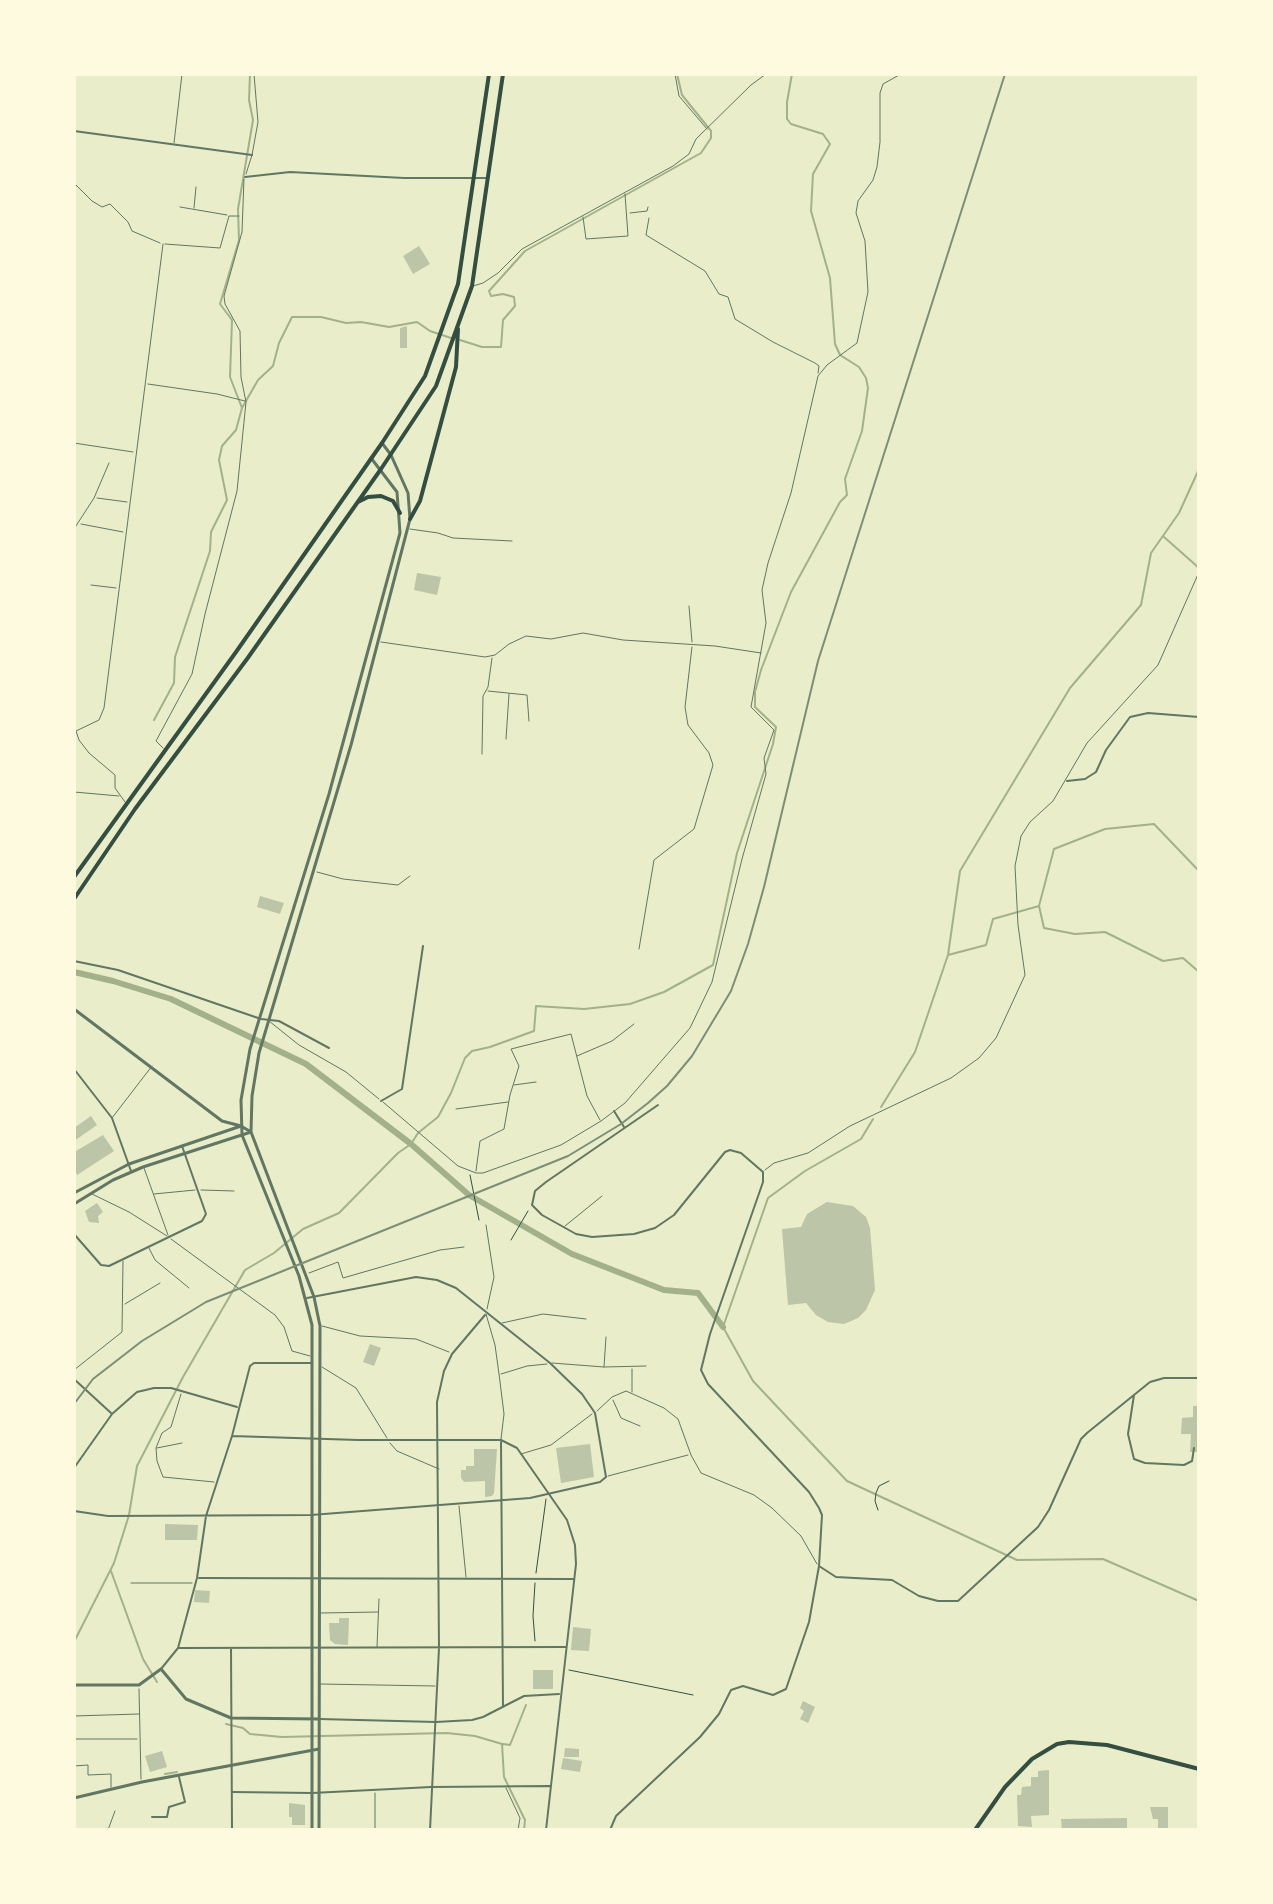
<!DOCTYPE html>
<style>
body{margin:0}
#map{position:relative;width:1273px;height:1904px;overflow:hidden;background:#e9edc9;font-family:"Archivo Narrow",sans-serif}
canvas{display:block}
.frame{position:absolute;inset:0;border:76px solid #fefae0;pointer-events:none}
</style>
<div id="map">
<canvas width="1273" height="1904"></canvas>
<div class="frame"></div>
</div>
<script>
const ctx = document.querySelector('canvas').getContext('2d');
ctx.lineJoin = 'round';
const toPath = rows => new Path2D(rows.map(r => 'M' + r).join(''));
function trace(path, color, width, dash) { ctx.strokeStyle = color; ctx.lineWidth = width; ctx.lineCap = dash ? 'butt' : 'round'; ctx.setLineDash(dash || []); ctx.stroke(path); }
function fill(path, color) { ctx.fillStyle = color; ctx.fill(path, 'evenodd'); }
const stream = toPath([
 [460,340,482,347,501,347,503,320,515,306,514,297,503,294,491,296,489,291,525,251,701,153,711,138,711,131,682,95,677,74],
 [242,408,258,380,273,366,279,343,292,317,321,317,346,323,361,322,389,327,417,322,430,331,454,339],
 [1164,537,1199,568],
 [154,720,174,683,175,657,210,551,211,532,227,500,219,460,222,446,236,430,242,408,230,377,232,320,220,304,239,240,238,209,253,120,249,100,250,74],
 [1039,906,1044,928,1075,934,1105,932,1163,961,1183,958,1199,972],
 [948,955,986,945,993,919,1039,906,1054,849,1105,829,1154,824,1199,871],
 [881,1107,915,1052,948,955,960,871,1070,688,1141,605,1151,553,1179,513,1199,469],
 [873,1119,861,1139,805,1171,768,1198,723,1327,753,1381,847,1481,1017,1560,1103,1559,1199,1601],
 [111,1571,143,1659,157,1682],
 [74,1642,114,1563,129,1515,137,1466,183,1377,245,1270,274,1253,303,1229,339,1213,398,1153,411,1144,418,1133,438,1117,451,1093,465,1058,472,1051,490,1047,534,1031,536,1006,584,1009,630,1004,664,992,713,965,737,853,773,744,776,727,755,707,755,692,761,670,791,592,840,502,847,495,845,479,862,431,868,388,866,378,859,367,840,355,835,344,830,278,811,211,813,174,830,144,823,134,791,124,787,119,787,102,792,74],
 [226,1724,243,1728,250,1734,282,1737,447,1733,475,1736,502,1744,504,1777,525,1820,524,1830],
 [503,1744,510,1745,526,1705],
 [165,1774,177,1772]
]);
const canal = toPath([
 [74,972,113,981,171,999,306,1064,411,1144,469,1195,572,1254,664,1290,698,1293,723,1327]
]);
const building = toPath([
 [419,246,430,264,413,274,403,256],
 [407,326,407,348,400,348,400,328],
 [417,573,441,577,437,595,414,590],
 [260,896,284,903,280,914,257,907],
 [91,1116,97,1125,74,1141,74,1128],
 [103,1135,114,1151,77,1175,74,1167,76,1151],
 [827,1202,853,1206,866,1217,870,1228,875,1290,866,1310,858,1318,844,1324,828,1322,816,1315,806,1303,788,1305,782,1229,801,1227,807,1214],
 [97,1203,103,1212,98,1216,99,1223,89,1222,85,1211],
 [370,1344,381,1348,374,1366,363,1362],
 [1193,1406,1199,1406,1199,1452,1190,1452,1191,1434,1181,1434,1182,1418,1193,1417],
 [590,1444,594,1477,561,1483,556,1448],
 [474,1449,497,1449,494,1493,492,1496,485,1497,485,1481,464,1482,461,1478,461,1470,466,1470,466,1466,474,1466],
 [165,1524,198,1525,197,1540,165,1540],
 [195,1590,210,1591,209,1603,194,1602],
 [339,1618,349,1618,348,1645,335,1644,330,1640,329,1623,339,1623],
 [573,1627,591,1629,589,1651,571,1650],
 [533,1670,553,1670,553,1689,533,1689],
 [803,1701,815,1707,808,1723,800,1719,804,1711,800,1708],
 [565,1748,579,1749,579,1757,564,1757],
 [162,1751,167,1767,150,1772,145,1756],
 [563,1758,582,1761,580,1772,561,1769],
 [1049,1770,1049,1815,1031,1816,1032,1827,1018,1826,1017,1795,1021,1795,1022,1787,1031,1786,1031,1777,1038,1777,1038,1771],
 [289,1803,305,1805,305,1825,292,1825,292,1817,289,1817],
 [1150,1807,1168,1807,1168,1830,1158,1830,1158,1819,1153,1819],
 [1127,1818,1127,1830,1062,1830,1061,1819]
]);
const path = toPath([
 [470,1175,479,1220],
 [511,1240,528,1211],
 [878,1510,875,1501,876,1493,879,1486,889,1481],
 [536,1573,546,1499],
 [535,1641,533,1616,535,1583],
 [569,1670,693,1695]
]);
const service = toPath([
 [675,74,679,96,707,129],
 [174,143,182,74],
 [246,174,252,155,258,122,254,74],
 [74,183,92,201,102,207,110,204,128,222,132,231,160,243],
 [180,207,227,215],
 [194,208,196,187],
 [630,213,647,211,648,207],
 [583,217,586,239,628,236,625,194],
 [649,218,646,235,705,271,719,294,728,297,735,319,773,342,815,363,819,366,818,373],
 [165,244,220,248,229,216,239,216],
 [473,286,483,283,498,273,522,249,673,166,689,154,696,139,751,85,766,74],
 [148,384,217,394,245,401],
 [74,443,133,452],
 [97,498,127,502],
 [81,524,123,532],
 [74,529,94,498,109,463],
 [410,529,438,533,453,538,512,541],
 [91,585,116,588],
 [689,606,692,642],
 [381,642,485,657,495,655,509,644,526,636,551,639,583,633,623,640,715,646,761,653],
 [488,691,527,695,529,721],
 [506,739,509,694],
 [163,748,156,741,192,674,205,614,237,491,246,402,241,377,240,331,225,304,224,296,242,232,244,179],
 [482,754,483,696,488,687,492,658],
 [74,792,119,796],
 [125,802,115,788,115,775,89,753,79,740,76,731,99,720,104,708,163,244],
 [317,872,343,879,398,885,410,876],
 [639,949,654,860,694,829,713,765,709,753,688,725,685,707,692,647],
 [269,1021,299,1045,346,1072,379,1099],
 [577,1056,612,1041,634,1024],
 [514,1085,536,1082],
 [383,1102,458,1166,476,1173,483,1173,561,1145,601,1121,625,1103,690,1028,712,982,742,859,766,774,764,758,774,730,751,707,766,623,762,590,768,563,791,493,818,376,827,365,857,343,868,292,865,241,856,213,858,201,873,180,877,167,880,142,880,93,883,84,901,74],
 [456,1109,508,1102],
 [112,1118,152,1066],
 [144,1168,168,1235],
 [765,1170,774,1163,808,1153,850,1126,951,1078,979,1058,996,1038,1025,975,1018,925,1015,866,1021,836,1030,822,1053,801,1087,743,1158,665,1199,572],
 [476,1171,480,1141,504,1129,510,1095,519,1066,511,1049,571,1034,587,1096,600,1120],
 [201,1190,234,1191],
 [92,1194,129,1212,167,1236],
 [154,1194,195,1190],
 [486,1225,494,1277,487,1309],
 [565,1226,602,1196],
 [171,1239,275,1315,284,1327,292,1351,310,1356],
 [149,1248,155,1260,189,1288],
 [309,1273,338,1262,343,1278,440,1250,464,1247],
 [125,1304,160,1283],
 [486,1314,495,1345,499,1374,504,1414,501,1439],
 [502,1323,543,1314,586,1319],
 [322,1326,360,1336,416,1339,449,1352],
 [552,1363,604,1367,646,1366],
 [322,1367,356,1388,387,1438],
 [604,1367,606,1337],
 [632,1369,632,1392],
 [74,1370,122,1332,123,1261],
 [501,1374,527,1366,547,1364],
 [181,1394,171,1427,162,1433,156,1448,157,1461,163,1477,214,1482],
 [613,1400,621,1418,640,1426],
 [597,1411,612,1397,626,1391,664,1408,678,1419,691,1455,701,1473,754,1495,772,1508,801,1536,817,1564],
 [390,1443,397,1451,439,1469],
 [157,1448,182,1443],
 [521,1454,551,1445,592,1414],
 [608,1476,688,1455],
 [459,1506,466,1577],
 [131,1583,192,1583],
 [321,1613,378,1612],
 [377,1647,379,1599],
 [320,1684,435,1686],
 [139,1689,141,1779],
 [74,1716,139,1714],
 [74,1739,137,1739],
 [74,1766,88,1765,88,1775,111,1774,111,1787],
 [506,1788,520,1818,518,1830],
 [375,1793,375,1830],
 [108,1830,115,1811]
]);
const minor = toPath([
 [74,131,252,155],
 [245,177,290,172,404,178,488,178],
 [1067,781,1085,779,1096,772,1106,750,1130,717,1148,713,1199,717],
 [74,961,118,970,261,1019,279,1021,329,1048],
 [74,1069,112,1118,131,1171],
 [381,1101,402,1089,423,946],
 [614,1111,624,1127],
 [74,1234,101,1265,109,1266,202,1221,206,1214,182,1146],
 [74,1379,111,1413],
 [1134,1395,1128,1434,1134,1459,1145,1463,1184,1465,1192,1461,1194,1448],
 [232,1436,358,1440,501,1440,517,1448,567,1520,575,1545,576,1564,546,1830],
 [501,1442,503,1707],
 [74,1468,112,1414,137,1392,154,1388,171,1388,237,1407],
 [74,1511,108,1516,311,1515,530,1498,600,1482,606,1477,595,1413,582,1394,550,1363,456,1288,437,1280,416,1277,307,1298],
 [819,1566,836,1577,892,1580,919,1596,938,1601,958,1601,1038,1527,1049,1510,1081,1439,1087,1433,1150,1382,1164,1378,1199,1378],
 [199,1578,573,1579],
 [178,1648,565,1647],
 [231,1648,232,1830],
 [161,1669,178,1648,197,1578,206,1516,232,1436,250,1366,254,1363,311,1363],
 [320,1719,436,1722,472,1720,483,1717,524,1696,559,1694],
 [233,1792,312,1793,431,1787,550,1786],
 [152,1817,167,1817,169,1807,185,1802,179,1777],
 [430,1830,439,1648,437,1402,444,1371,452,1354,485,1315],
 [610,1830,616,1816,700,1737,719,1714,731,1690,743,1686,773,1695,786,1689,809,1622,819,1566,822,1515,819,1508,809,1492,708,1384,701,1370,710,1334,763,1182,763,1172,741,1153,730,1150,725,1152,674,1215,655,1228,634,1234,592,1237,576,1234,542,1215,532,1205,535,1191,546,1182,658,1105]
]);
const tertiary = toPath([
 [74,1009,222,1121,241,1126,251,1132],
 [74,1193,129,1164,241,1126],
 [74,1204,113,1180,143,1167,251,1132],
 [74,1685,139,1685,161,1669,186,1699,231,1718,319,1719],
 [74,1798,142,1782,319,1749],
 [312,1830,312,1325,299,1276,242,1135,241,1100,250,1049,329,794,400,533,397,492,371,458],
 [319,1830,320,1326,314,1297,251,1132,252,1096,259,1053,351,745,410,519,408,493,391,455,382,443]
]);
const primary = toPath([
 [358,502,368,497,381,496,393,501,400,513],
 [410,519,420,501,456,367,458,329],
 [74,877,236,652,382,443,425,376,458,284,489,74],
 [74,899,135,809,247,659,381,469,436,386,472,286,503,74],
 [594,1830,606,1830],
 [975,1830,1005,1787,1032,1759,1057,1744,1069,1742,1107,1745,1199,1769]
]);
const rail = toPath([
 [74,1404,93,1379,142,1341,206,1302,568,1156,621,1124,648,1103,667,1086,692,1056,731,991,748,944,764,887,818,661,1005,74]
]);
trace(stream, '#a3b18a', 2);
trace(canal, '#a3b18a', 6);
fill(building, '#bcc5a7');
trace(path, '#344e41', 1);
trace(service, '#617663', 1);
trace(minor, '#617663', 2);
trace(tertiary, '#617663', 3);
trace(primary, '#344e41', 4);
trace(rail, '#7c8e77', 2);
</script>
